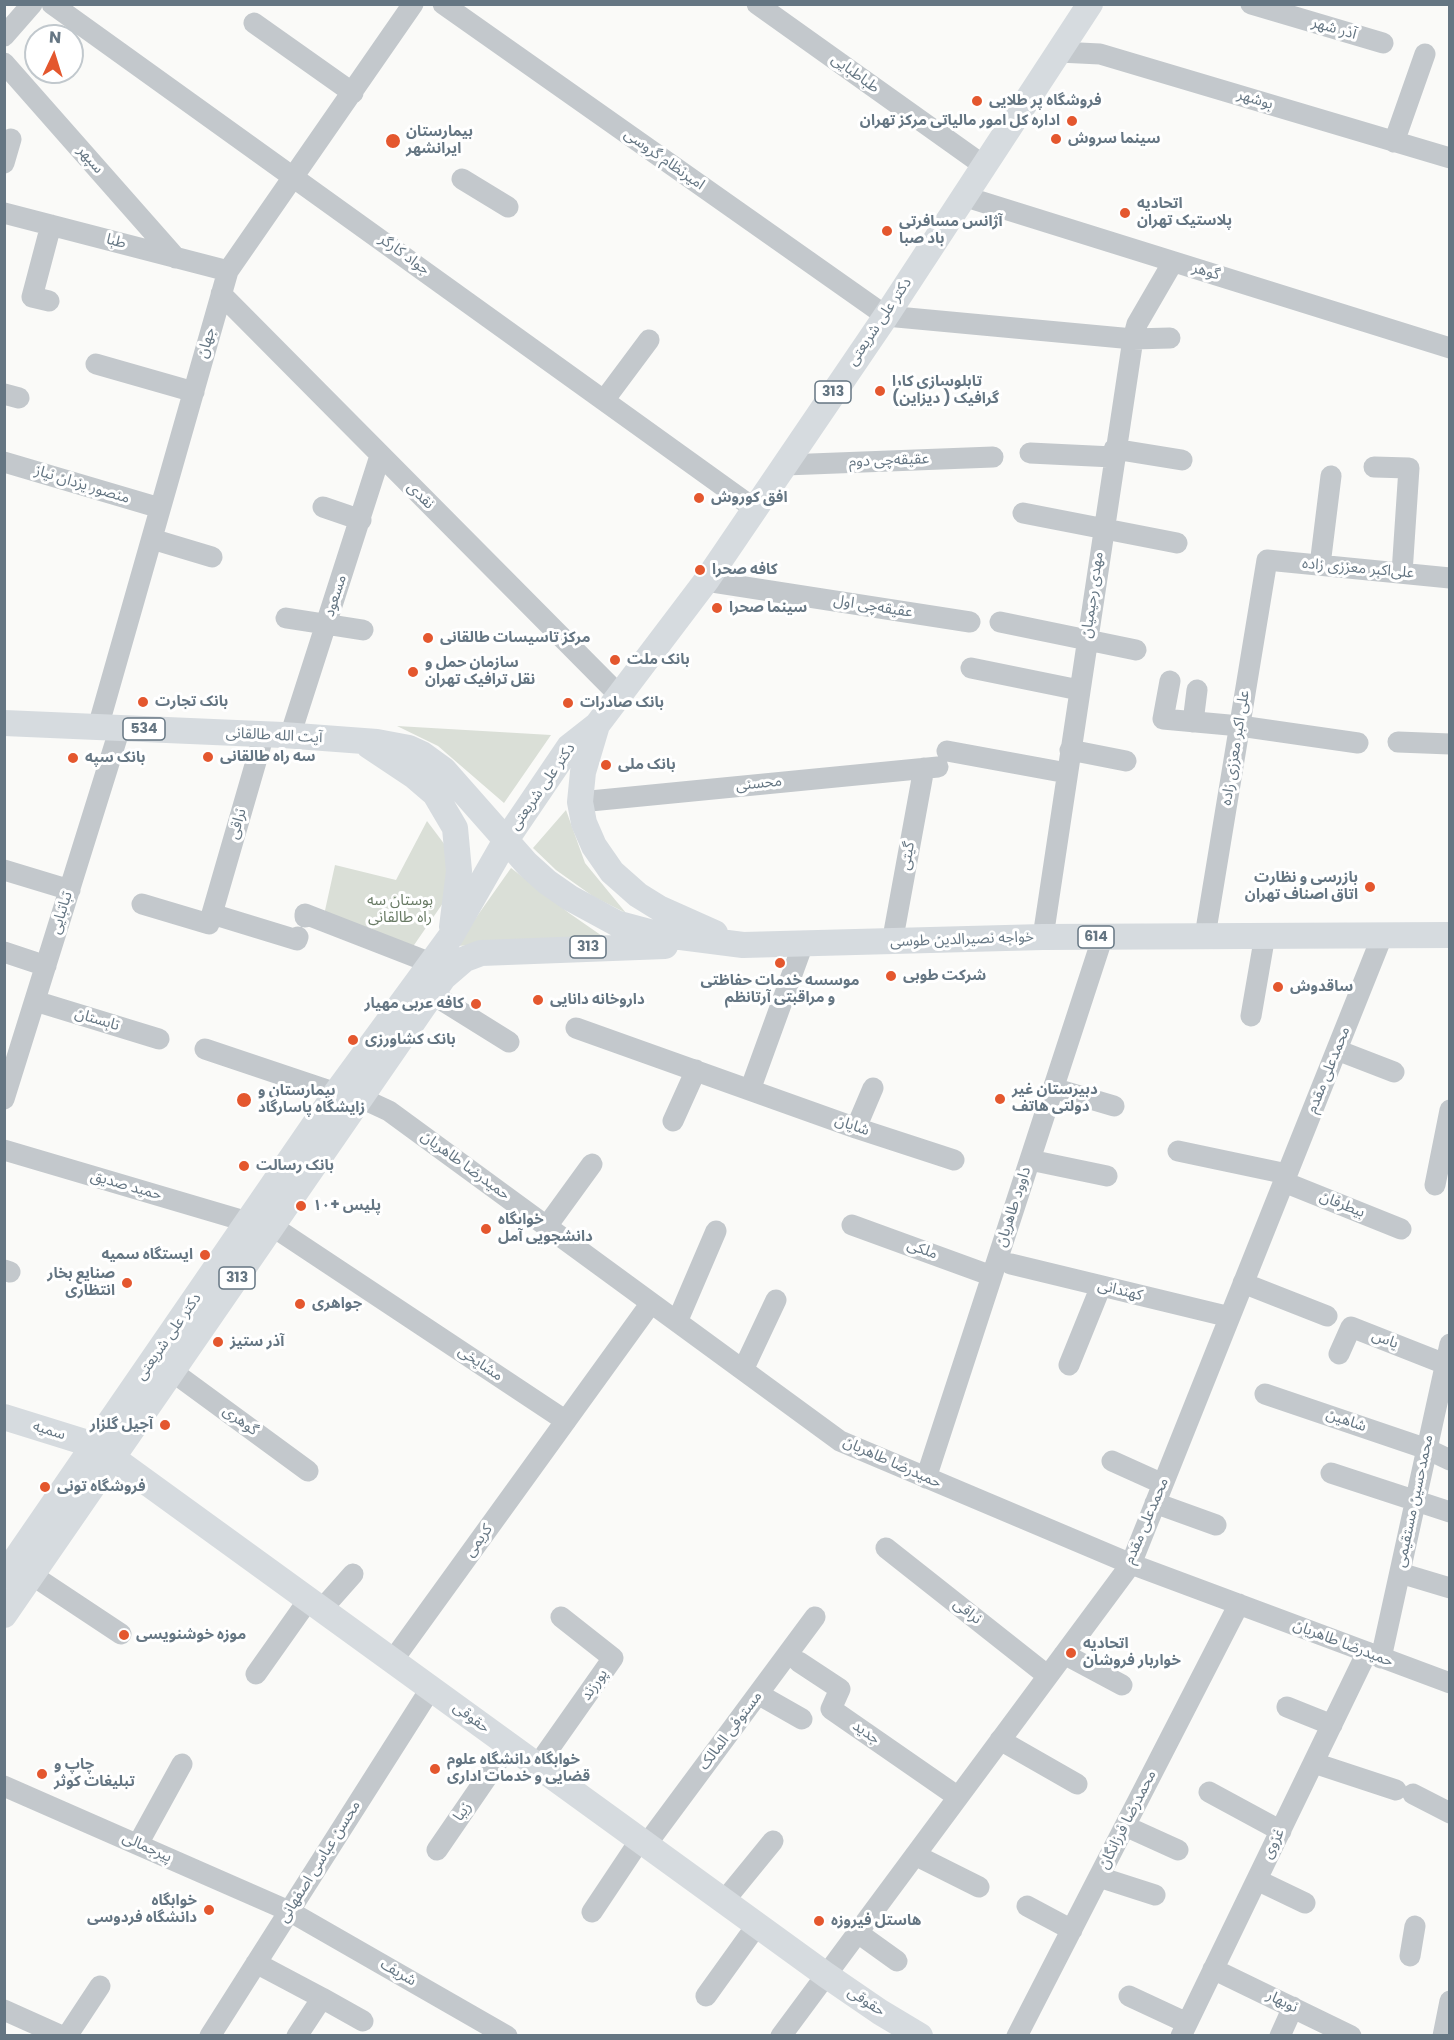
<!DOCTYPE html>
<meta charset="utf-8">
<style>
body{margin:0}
#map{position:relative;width:1454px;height:2040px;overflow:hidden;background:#fafaf8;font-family:Poppins,sans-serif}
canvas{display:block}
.frame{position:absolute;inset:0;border:6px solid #657683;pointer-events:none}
.north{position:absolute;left:24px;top:24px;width:60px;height:60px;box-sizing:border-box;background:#fff;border:2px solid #c1c8cd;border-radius:50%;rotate:4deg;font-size:16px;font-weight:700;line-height:24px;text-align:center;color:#657683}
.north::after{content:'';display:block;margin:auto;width:21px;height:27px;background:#e4572e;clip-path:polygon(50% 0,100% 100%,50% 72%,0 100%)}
</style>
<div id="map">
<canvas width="1454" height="2040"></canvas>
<div class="frame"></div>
<div class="north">N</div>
</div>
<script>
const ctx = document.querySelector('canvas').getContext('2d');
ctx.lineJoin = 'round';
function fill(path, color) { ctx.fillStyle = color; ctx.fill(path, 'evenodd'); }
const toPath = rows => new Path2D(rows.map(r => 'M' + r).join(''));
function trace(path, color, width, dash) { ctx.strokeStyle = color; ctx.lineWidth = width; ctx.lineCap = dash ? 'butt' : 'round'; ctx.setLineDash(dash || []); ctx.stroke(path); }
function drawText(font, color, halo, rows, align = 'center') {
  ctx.font = font + ' Poppins,"Noto Sans Arabic",sans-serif'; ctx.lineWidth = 6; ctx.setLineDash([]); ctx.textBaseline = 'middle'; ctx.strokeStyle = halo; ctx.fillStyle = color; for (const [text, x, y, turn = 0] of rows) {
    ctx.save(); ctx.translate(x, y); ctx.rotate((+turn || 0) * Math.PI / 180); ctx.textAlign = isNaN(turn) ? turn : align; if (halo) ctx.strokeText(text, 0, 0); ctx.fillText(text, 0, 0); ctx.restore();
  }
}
const green = toPath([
 [397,726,551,735,504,803,438,746],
 [566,810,585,863,626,913,594,897,556,870,533,848],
 [427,821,445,845,448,875,443,903,412,948,324,915,335,865,396,880],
 [511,868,569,913,605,938,456,946]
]);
const minor = toPath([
 [52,4,755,509],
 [443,4,886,316,1133,339,1170,338],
 [757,4,983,165],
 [1251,4,1383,43],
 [254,23,353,93],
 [4,36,32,4],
 [1059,52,1100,54,1450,158],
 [4,63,176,258],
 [1394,142,1425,54],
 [4,163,11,139],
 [462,179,508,207],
 [963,196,1450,348],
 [4,213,228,271],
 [221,294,620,696],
 [49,301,32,297,51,225],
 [96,364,194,392],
 [4,394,19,398],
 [605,399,649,340],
 [1114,449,1182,460],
 [1030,453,1113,457],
 [4,462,160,508],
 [785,465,993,457],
 [1374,467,1409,468,1402,573],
 [323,507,361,520],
 [1023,513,1177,543],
 [152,539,212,557],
 [1320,565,1331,476],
 [706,581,970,622],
 [286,618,363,630],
 [1000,622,1136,650],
 [971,668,1079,690],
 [1170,681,1163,719,1240,726,1358,743],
 [1193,722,1197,690],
 [98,727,228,271,413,4],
 [290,736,380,456],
 [1398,742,1450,744],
 [1070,750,1126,761],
 [947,751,1067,773],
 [580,802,938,767],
 [4,870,70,890],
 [142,904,209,924,264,734],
 [212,914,297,940,298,937],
 [305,917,305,914,431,963],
 [1205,936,1267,560,1450,578],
 [1043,937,1133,339,1137,324,1173,262],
 [892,943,924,768],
 [4,952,46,966],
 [432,994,509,1042],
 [35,1001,159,1039],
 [1251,1016,1265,935],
 [576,1028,856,1128,954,1160],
 [205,1049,336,1093,361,1098,389,1111,840,1441,1131,1564,1450,1683],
 [1337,1050,1394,1072],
 [1053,1088,1114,1106],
 [750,1090,803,944],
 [4,1099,120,728],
 [673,1121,696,1070],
 [856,1128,873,1088],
 [4,1150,248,1222],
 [1178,1151,1287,1174],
 [1030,1160,1107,1176],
 [1284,1182,1401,1229],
 [1435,1185,1450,1110],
 [852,1225,992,1276],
 [272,1226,566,1421],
 [547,1226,592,1164],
 [1011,1264,1230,1317],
 [4,1270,10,1272],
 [1243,1283,1327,1316],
 [677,1322,716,1231],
 [1339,1354,1351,1327,1445,1364],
 [1069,1365,1101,1286],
 [743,1370,776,1300],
 [173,1372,308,1471],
 [1265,1394,1427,1449,1450,1460],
 [1112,1461,1163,1484],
 [1331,1473,1450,1512],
 [926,1478,1103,936],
 [1155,1503,1216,1525],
 [886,1548,1048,1676],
 [1400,1573,1450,1588],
 [32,1575,121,1634],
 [322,1609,353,1574],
 [1064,1654,1122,1685],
 [1381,1658,1450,1344],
 [393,1660,651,1303],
 [799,1662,840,1689,831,1709,958,1797],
 [256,1674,309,1599],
 [758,1694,802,1719],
 [1287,1707,1332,1725],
 [1000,1740,1077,1784],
 [1314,1763,1396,1790],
 [537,1766,613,1658,561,1617],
 [4,1786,289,1911,507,2036],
 [1209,1792,1281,1831],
 [1413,1794,1450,1813],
 [1125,1826,1178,1850],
 [138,1844,182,1764],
 [646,1845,815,1617],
 [437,1850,509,1745],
 [915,1855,979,1887],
 [1099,1877,1155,1895],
 [1257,1880,1305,1903],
 [724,1901,773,1841],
 [1027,1906,1072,1930],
 [592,1912,640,1840],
 [858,1933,897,1961],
 [1410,1956,1415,1926],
 [256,1963,322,1998,297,2036],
 [1213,1969,1351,2036],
 [706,1996,757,1925],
 [1129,1996,1187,2023],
 [322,1998,363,2021],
 [4,2010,62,2036],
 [67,2036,100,1986],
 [210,2036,431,1688],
 [781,2036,1131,1564,1383,934],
 [1017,2036,1239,1604],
 [1181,2036,1367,1652],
 [1280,2036,1293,2007],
 [1443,2036,1450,2001]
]);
const major = toPath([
 [4,723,283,735,377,742,409,748,422,754,444,770,527,864,547,882,570,898,616,923,657,934,743,945,1043,937,1450,935],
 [597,725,583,772,580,802,584,823,594,846,612,872,638,895,659,908,715,933],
 [369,746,414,776,435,794,455,828,459,871,452,927],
 [4,1417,94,1445,113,1458,826,1975,880,2012,920,2036],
 [4,1576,336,1093,451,936,506,840,569,747,597,725,706,581,886,316,1090,4],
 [4,1615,443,978,465,959,481,953,665,946]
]);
const markers = [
 [977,101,6,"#e4572e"],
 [1072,121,6,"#e4572e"],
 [1056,139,6,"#e4572e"],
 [393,141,8,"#e4572e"],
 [1125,213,6,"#e4572e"],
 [887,231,6,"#e4572e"],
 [880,391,6,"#e4572e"],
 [699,498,6,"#e4572e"],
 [700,570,6,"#e4572e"],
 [717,608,6,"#e4572e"],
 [428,638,6,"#e4572e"],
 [615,660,6,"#e4572e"],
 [413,672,6,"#e4572e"],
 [143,702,6,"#e4572e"],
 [568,703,6,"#e4572e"],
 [208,757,6,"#e4572e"],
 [73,758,6,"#e4572e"],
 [606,765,6,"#e4572e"],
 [1370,887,6,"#e4572e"],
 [780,963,6,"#e4572e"],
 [891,976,6,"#e4572e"],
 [1278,987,6,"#e4572e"],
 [538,1000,6,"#e4572e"],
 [476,1004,6,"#e4572e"],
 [353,1040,6,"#e4572e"],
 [1000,1099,6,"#e4572e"],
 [244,1100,8,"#e4572e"],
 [244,1166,6,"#e4572e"],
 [301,1206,6,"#e4572e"],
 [486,1229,6,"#e4572e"],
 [205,1255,6,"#e4572e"],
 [127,1283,6,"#e4572e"],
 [300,1304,6,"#e4572e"],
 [218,1342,6,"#e4572e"],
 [165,1425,6,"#e4572e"],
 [45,1487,6,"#e4572e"],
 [124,1635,6,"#e4572e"],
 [1071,1653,6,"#e4572e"],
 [435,1769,6,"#e4572e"],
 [42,1774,6,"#e4572e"],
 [209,1910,6,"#e4572e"],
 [819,1921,6,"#e4572e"]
];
const shields = [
 [833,392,36],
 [144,729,42],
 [1096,937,36],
 [588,947,36],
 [237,1278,36]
];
const shieldNames = [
 ["313",833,392],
 ["534",144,729],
 ["614",1096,937],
 ["313",588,947],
 ["313",237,1278]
];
const streetNames = [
 ["آذر شهر",1334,29,16],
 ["طباطبایی",855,74,36],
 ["بوشهر",1255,100,17],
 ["سپهر",90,160,49],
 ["امیرنظام گروسی",664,160,35],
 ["طبا",116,242,15],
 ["جواد کارگر",404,255,36],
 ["گوهر",1206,272,17],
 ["دکتر علی شریعتی",880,322,-56],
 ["جهان",207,343,-74],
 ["عقیقه‌چی دوم",889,461,-2],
 ["منصور یزدان نیاز",82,485,17],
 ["نقدی",420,496,45],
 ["علی‌اکبر معززی زاده",1358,569,5],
 ["مهدی رحیمیان",1093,595,-82],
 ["مسعود",336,596,-72],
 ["عقیقه‌چی اول",873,607,9],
 ["آیت الله طالقانی",274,736,3],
 ["علی اکبر معززی زاده",1236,748,-81],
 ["محسنی",759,784,-6],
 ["دکتر علی شریعتی",543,787,-55],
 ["نراقی",238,824,-74],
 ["گیتی",908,856,-80],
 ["تباتبایی",62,913,-73],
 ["خواجه نصیرالدین طوسی",962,940,-2],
 ["تابستان",97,1020,17],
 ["محمدعلی مقدم",1329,1070,-68],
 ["شایان",852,1126,19],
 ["حمیدرضا طاهریان",465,1166,36],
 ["حمید صدیق",126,1186,16],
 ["بیطرفان",1342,1205,22],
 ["داوود طاهریان",1014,1207,-72],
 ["ملکی",922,1250,20],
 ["کهندانی",1120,1291,14],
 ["دکتر علی شریعتی",169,1337,-55],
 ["یاس",1385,1340,21],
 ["مشایخی",480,1364,34],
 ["گوهری",240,1421,36],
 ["شاهین",1346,1421,19],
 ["سمیه",49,1431,17],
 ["حمیدرضا طاهریان",892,1463,24],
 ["محمدحسین مستقیمی",1415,1501,-78],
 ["محمدعلی مقدم",1147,1521,-67],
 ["کریمی",479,1541,-54],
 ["نراقی",967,1612,38],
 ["حمیدرضا طاهریان",1343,1644,21],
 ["پورزند",595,1685,-55],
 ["حقوقی",471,1718,36],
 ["مستوفی المالک",731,1731,-53],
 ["جدید",866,1733,35],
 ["زیبا",463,1812,-55],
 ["محمدرضا فرزانگان",1128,1820,-63],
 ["غزوی",1274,1844,-64],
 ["پیرجمالی",147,1848,24],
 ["محسن عباسی اصفهانی",320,1862,-58],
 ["شریف",398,1973,30],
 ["حقوقی",866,2002,33],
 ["نوبهار",1282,2002,26]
];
const poiNames = [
 ["فروشگاه پر طلایی",989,101],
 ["اداره کل امور مالیاتی مرکز تهران",1060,121,"right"],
 ["بیمارستان",406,132],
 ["ایرانشهر",406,149],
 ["سینما سروش",1068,139],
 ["اتحادیه",1137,204],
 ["پلاستیک تهران",1137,221],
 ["آژانس مسافرتی",899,222],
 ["باد صبا",899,239],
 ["تابلوسازی كارا",892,382],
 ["گرافیک ( ديزاين)",892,399],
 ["افق کوروش",711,498],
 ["کافه صحرا",712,570],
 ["سینما صحرا",729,608],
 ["مرکز تاسیسات طالقانی",440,638],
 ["بانک ملت",627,660],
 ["سازمان حمل و",425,663],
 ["نقل ترافیک تهران",425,680],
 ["بانک تجارت",155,702],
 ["بانک صادرات",580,703],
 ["سه راه طالقانی",220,757],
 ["بانک سپه",85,758],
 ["بانک ملی",618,765],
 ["بازرسی و نظارت",1358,878,"right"],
 ["اتاق اصناف تهران",1358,895,"right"],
 ["شرکت طوبی",903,976],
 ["موسسه خدمات حفاظتی",780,981,"center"],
 ["و مراقبتی آرتانظم",780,998,"center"],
 ["ساقدوش",1290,987],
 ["داروخانه دانایی",550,1000],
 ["کافه عربی مهیار",464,1004,"right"],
 ["بانک کشاورزی",365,1040],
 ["دبیرستان غیر",1012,1090],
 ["دولتی هاتف",1012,1107],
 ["بیمارستان و",258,1091],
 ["زایشگاه پاسارگاد",258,1108],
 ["بانک رسالت",256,1166],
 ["پلیس +۱۰",313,1206],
 ["خوابگاه",498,1220],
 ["دانشجویی آمل",498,1237],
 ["ایستگاه سمیه",193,1255,"right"],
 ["صنایع بخار",115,1274,"right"],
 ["انتظاری",115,1291,"right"],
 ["جواهری",312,1304],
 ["آذر ستیز",230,1342],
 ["آجیل گلزار",153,1425,"right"],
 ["فروشگاه تونی",57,1487],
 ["موزه خوشنویسی",136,1635],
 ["اتحادیه",1083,1644],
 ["خواربار فروشان",1083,1661],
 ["خوابگاه دانشگاه علوم",447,1760],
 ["قضایی و خدمات اداری",447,1777],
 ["چاپ و",54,1765],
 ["تبلیغات کوثر",54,1782],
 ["خوابگاه",197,1901,"right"],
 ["دانشگاه فردوسی",197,1918,"right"],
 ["هاستل فیروزه",831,1921]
];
const parkNames = [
 ["بوستان سه",400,901],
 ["راه طالقانی",400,918]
];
fill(green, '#dadfd7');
trace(minor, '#c3c8cc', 21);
trace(major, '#d6dbdf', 26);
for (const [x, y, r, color] of markers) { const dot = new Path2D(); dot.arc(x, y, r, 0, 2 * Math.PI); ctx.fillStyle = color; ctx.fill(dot); trace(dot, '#fff', 2); }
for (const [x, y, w] of shields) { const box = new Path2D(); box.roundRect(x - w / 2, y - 11, w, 22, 4.5); ctx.fillStyle = '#fff'; ctx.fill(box); trace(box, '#657683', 1.5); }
drawText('bold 14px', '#657683', null, shieldNames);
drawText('15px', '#657683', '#fff', streetNames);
drawText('bold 15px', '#657683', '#fff', poiNames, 'left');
drawText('15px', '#687a64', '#fff', parkNames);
</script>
